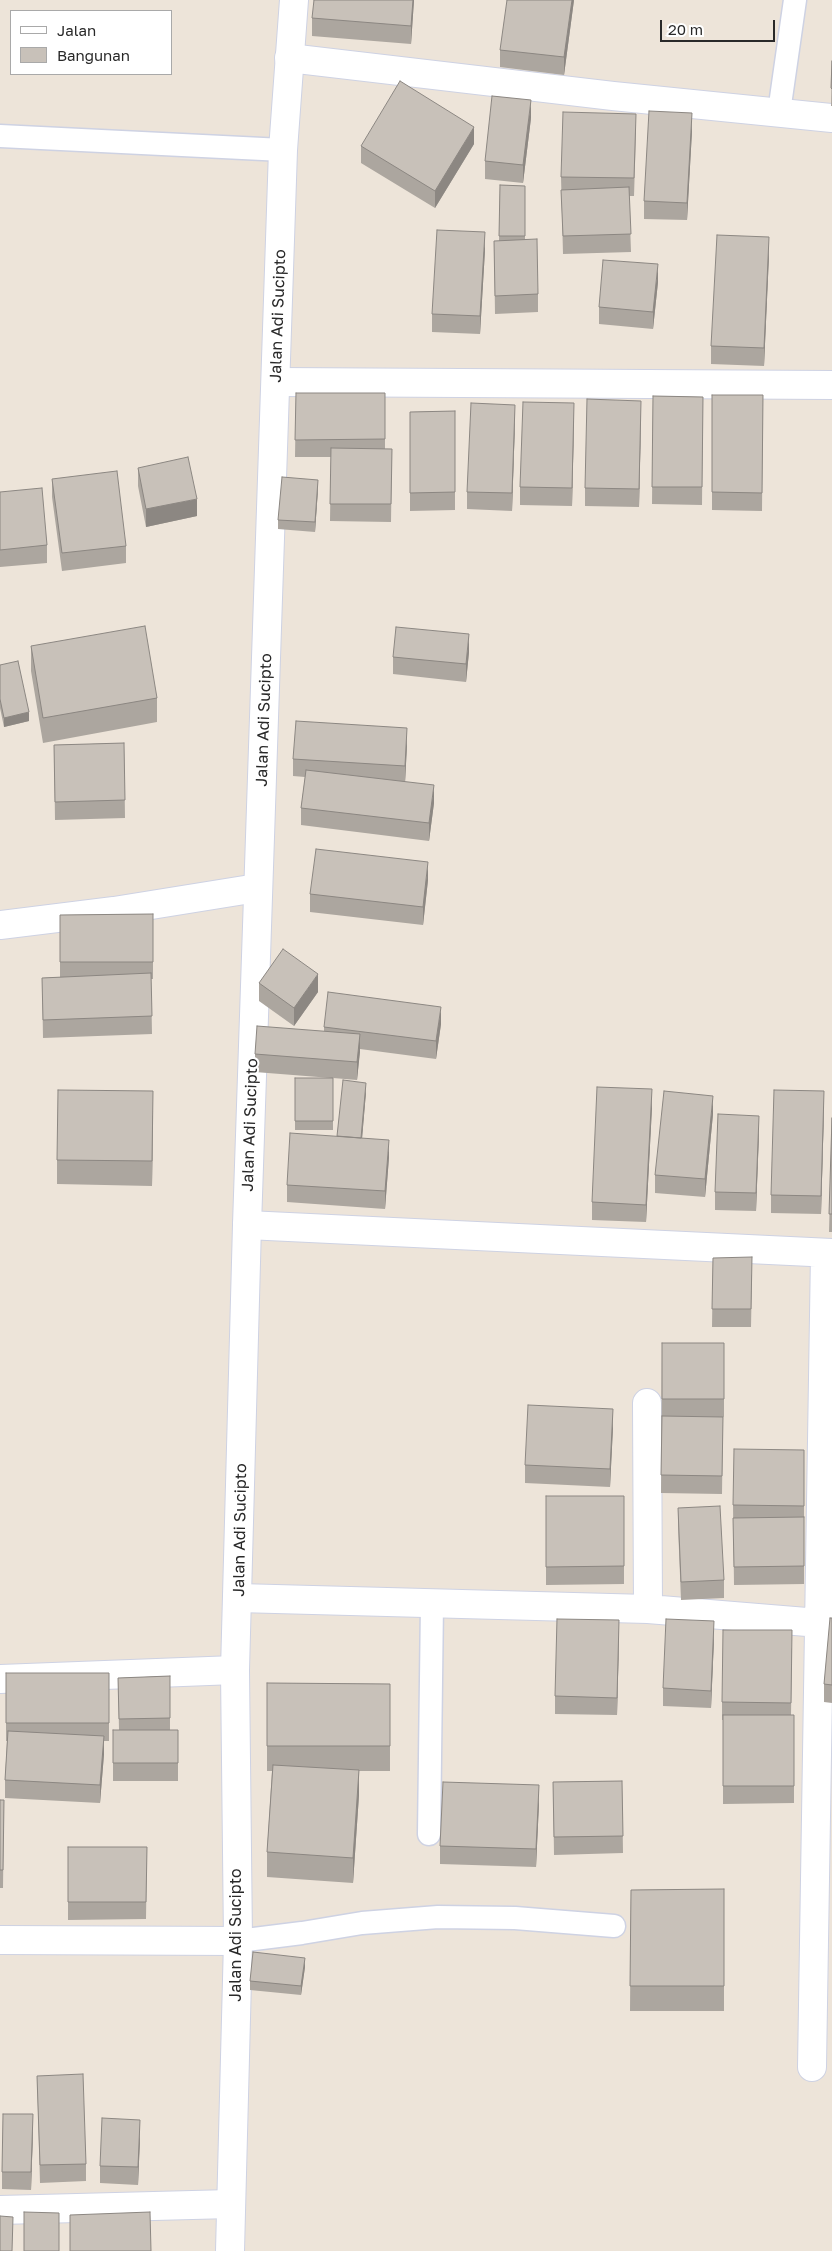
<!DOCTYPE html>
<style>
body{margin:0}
#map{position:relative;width:832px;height:2251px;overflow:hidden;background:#ede4d9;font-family:"Golos Text",sans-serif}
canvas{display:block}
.legend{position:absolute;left:10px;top:10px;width:162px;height:65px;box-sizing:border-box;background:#fff;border:1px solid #a9a9a9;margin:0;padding:6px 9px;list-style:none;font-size:15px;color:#292929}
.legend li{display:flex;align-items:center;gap:10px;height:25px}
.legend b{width:25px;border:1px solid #a9a9a9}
.scale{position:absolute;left:660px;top:20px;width:115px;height:22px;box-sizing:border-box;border:2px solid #292929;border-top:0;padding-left:6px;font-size:15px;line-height:18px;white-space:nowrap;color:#292929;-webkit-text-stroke:4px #fff;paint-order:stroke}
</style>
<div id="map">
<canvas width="832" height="2251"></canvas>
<ul class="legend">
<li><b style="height:6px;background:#fff"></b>Jalan</li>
<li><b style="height:14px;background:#c8c1b9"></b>Bangunan</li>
</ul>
<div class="scale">20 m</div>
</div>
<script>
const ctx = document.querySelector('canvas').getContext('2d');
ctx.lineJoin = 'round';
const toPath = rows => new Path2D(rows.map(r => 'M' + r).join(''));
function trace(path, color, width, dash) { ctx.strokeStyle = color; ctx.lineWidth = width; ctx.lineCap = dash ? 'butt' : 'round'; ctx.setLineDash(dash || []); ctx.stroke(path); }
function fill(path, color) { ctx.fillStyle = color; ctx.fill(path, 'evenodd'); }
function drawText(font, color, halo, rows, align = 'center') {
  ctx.font = font + ' "Golos Text",sans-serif'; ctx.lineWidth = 4; ctx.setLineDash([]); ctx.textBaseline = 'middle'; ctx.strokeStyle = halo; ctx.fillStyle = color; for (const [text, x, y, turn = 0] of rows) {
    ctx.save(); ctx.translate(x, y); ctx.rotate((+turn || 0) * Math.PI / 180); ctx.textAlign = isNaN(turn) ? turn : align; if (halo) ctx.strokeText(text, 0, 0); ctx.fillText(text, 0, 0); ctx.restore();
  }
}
const lane = toPath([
 [779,112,795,0],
 [0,136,283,150],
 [429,1834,432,1603],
 [238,1941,302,1933,362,1923,438,1917,515,1918,614,1926]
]);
const street = toPath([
 [289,58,613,96,832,118],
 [276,382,832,385],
 [0,925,114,911,257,888],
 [247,1225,832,1253],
 [647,1403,648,1609],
 [238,1598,648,1609,832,1624],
 [0,1679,235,1670],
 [0,1940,238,1941],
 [812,2067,825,1253],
 [0,2210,231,2204]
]);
const secondary = toPath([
 [230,2251,238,1941,235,1670,247,1225,283,150,294,0]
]);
const wall = toPath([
 [414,0,411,44,312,36,312,18],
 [574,0,564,75,500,67,500,50],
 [832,61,832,106,831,106],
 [531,118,523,183,485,179,485,161],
 [692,131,687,220,644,219,644,201],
 [636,132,634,196,629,196,631,252,563,254,561,177],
 [474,144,435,208,361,163,361,146],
 [500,185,525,186,525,240,538,294,538,312,495,314,494,241,499,241],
 [485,250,480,334,432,332,432,314],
 [769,255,764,366,711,364,711,346],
 [658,282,653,329,599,324,599,307],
 [296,393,385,393,385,449,392,449,391,522,330,521,331,457,295,457],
 [712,395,763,395,762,511,712,510],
 [653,396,703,397,702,505,652,504],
 [455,411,455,510,410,511,410,412],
 [641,419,639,507,585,506,585,488],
 [574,421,572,506,520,505,520,487],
 [515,422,512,511,467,509,467,492],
 [138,468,197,516,146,527,138,486],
 [52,479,126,546,126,563,62,571,52,497],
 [318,489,315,532,278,529,278,520],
 [0,492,47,545,47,563,0,567],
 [31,646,157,698,157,722,43,743,31,671],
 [469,652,466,682,393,674,393,657],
 [0,665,29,721,4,727,0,708],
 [124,743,125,818,55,820,54,745],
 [407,745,405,782,434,803,429,841,301,825,301,808,305,777,293,776,293,759],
 [428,880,423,925,310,912,310,894],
 [153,914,153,979,151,979,152,1034,43,1038,42,978,60,977,60,915],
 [259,983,318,992,294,1026,259,1001],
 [441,1024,436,1059,360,1049,357,1080,333,1078,333,1130,295,1130,295,1078,331,1078,255,1072,255,1054,324,1031,324,1027],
 [366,1092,362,1138,389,1157,385,1209,287,1202,287,1185,337,1136],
 [652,1107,646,1222,592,1220,592,1202],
 [824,1109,821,1214,771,1213,771,1195],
 [713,1114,705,1197,655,1193,655,1175],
 [153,1116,152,1186,57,1184,57,1160],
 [832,1118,832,1232,829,1232],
 [759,1133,756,1211,715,1210,715,1192],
 [713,1258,752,1275,751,1327,712,1327],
 [662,1343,724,1343,724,1417,723,1417,722,1494,661,1493],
 [613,1427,610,1487,525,1483,525,1465],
 [804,1450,804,1584,734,1585,733,1505],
 [546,1496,624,1496,624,1584,546,1585],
 [678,1508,724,1580,724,1598,681,1600,678,1526],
 [832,1618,832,1703,824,1702,824,1684],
 [619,1638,617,1715,555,1714,555,1696],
 [714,1639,711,1708,663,1706,663,1688],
 [792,1648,791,1715,794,1715,794,1803,723,1804,723,1720,722,1720,722,1702],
 [6,1673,109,1673,109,1741,104,1741,104,1754,100,1803,5,1798,5,1780,7,1741,6,1741],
 [170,1676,170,1730,178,1730,178,1781,113,1781,113,1730,119,1730,118,1678],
 [267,1683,390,1684,390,1771,359,1771,359,1795,353,1883,267,1877,267,1852,272,1771,267,1771],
 [622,1781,623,1853,554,1855,553,1782],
 [0,1800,4,1800,3,1888,0,1888],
 [539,1803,536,1867,440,1864,440,1846],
 [68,1847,147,1847,146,1919,68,1920],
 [724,1889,724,2011,630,2011,631,1890],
 [305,1967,301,1995,250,1990,250,1981],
 [37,2076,86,2164,86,2181,40,2183],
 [33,2131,31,2190,2,2189,2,2172],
 [140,2138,138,2185,100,2183,100,2166]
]);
const shadedWall = toPath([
 [413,0,414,0,411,44,411,26],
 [572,0,574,0,564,75,564,57],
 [531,100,531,118,523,183,523,165],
 [692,113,692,131,687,220,687,203],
 [474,127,474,144,435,208,435,191],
 [485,232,485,250,480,334,480,316],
 [769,237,769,255,764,366,764,348],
 [658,264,658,282,653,329,653,312],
 [641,401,641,419,639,507,639,489],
 [574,403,574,421,572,506,572,488],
 [515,405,515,422,512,511,512,493],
 [318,480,318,489,315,532,315,522],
 [197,499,197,516,146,527,146,509],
 [469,634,469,652,466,682,466,664],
 [29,712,29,721,4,727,4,718],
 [407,728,407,745,405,783,405,766],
 [434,785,434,803,429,841,429,823],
 [428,862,428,880,423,925,423,907],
 [318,974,318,992,294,1026,294,1008],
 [441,1007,441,1024,436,1059,436,1041],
 [360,1034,360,1052,357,1080,357,1062],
 [366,1083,366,1092,361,1151,361,1142],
 [652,1089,652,1107,646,1222,646,1205],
 [153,1091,153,1116,152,1186,152,1161],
 [824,1091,824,1109,821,1214,821,1196],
 [713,1096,713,1114,705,1197,705,1179],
 [759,1116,759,1133,756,1211,756,1193],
 [389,1140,389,1157,385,1209,385,1191],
 [613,1409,613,1427,610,1487,610,1469],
 [619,1620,619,1638,617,1715,617,1698],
 [714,1621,714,1639,711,1708,711,1691],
 [104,1736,104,1754,100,1803,100,1785],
 [359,1770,359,1795,353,1883,353,1858],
 [539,1785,539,1803,536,1867,536,1849],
 [305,1958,305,1967,301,1995,301,1986],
 [33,2114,33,2131,31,2190,31,2172],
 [140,2120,140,2138,138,2185,138,2167]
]);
const building = toPath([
 [314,0,413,0,411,26,312,18,314,0],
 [507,0,572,0,564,57,500,50,507,0],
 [832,61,832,89,831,88,832,61],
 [400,81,474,127,435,191,361,146,400,81],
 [492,96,531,100,523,165,485,161,492,96],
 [649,111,692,113,687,203,644,201,649,111],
 [563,112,636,114,634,178,561,177,563,112],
 [500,185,525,186,525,236,499,236,500,185],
 [629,187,631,234,563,236,561,190,629,187],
 [437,230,485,232,480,316,432,314,437,230],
 [717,235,769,237,764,348,711,346,717,235],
 [537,239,538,294,495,296,494,241,537,239],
 [603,260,658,264,653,312,599,307,603,260],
 [296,393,385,393,385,439,295,440,296,393],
 [712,395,763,395,762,493,712,492,712,395],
 [653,396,703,397,702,487,652,487,653,396],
 [587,399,641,401,639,489,585,488,587,399],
 [523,402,574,403,572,488,520,487,523,402],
 [471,403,515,405,512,493,467,492,471,403],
 [455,411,455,492,410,493,410,412,455,411],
 [331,448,392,449,391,504,330,504,331,448],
 [188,457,197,499,146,509,138,468,188,457],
 [117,471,126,546,62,553,52,479,117,471],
 [282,477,318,480,315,522,278,520,282,477],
 [42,488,47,545,0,550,0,492,42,488],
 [145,626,157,698,43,718,31,646,145,626],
 [396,627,469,634,466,664,393,657,396,627],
 [18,661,29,712,4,718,0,699,0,665,18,661],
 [296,721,407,728,405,766,293,759,296,721],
 [124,743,125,800,55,802,54,745,124,743],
 [306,770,434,785,429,823,301,808,306,770],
 [316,849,428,862,423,907,310,894,316,849],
 [153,914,153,962,60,962,60,915,153,914],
 [283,949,318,974,294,1008,259,983,283,949],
 [151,973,152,1016,43,1020,42,978,151,973],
 [328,992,441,1007,436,1041,324,1027,328,992],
 [257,1026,360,1034,357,1062,255,1054,257,1026],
 [295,1078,333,1078,333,1121,295,1121,295,1078],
 [343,1080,366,1083,361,1138,337,1136,343,1080],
 [597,1087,652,1089,646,1205,592,1202,597,1087],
 [58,1090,153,1091,152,1161,57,1160,58,1090],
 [774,1090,824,1091,821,1196,771,1195,774,1090],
 [664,1091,713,1096,705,1179,655,1175,664,1091],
 [718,1114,759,1116,756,1193,715,1192,718,1114],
 [832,1118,832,1214,829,1214,832,1118],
 [290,1133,389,1140,385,1191,287,1185,290,1133],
 [752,1257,751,1309,712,1309,713,1258,752,1257],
 [662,1343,724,1343,724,1399,662,1399,662,1343],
 [528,1405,613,1409,610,1469,525,1465,528,1405],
 [662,1416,723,1417,722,1476,661,1475,662,1416],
 [734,1449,804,1450,804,1506,733,1505,734,1449],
 [546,1496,624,1496,624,1566,546,1567,546,1496],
 [720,1506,724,1580,681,1582,678,1508,720,1506],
 [804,1517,804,1566,734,1567,733,1518,804,1517],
 [830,1618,832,1618,832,1685,824,1684,830,1618],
 [557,1619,619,1620,617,1698,555,1696,557,1619],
 [666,1619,714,1621,711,1691,663,1688,666,1619],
 [723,1630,792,1630,791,1703,722,1702,723,1630],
 [6,1673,109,1673,109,1723,6,1723,6,1673],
 [170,1676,170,1718,119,1719,118,1678,170,1676],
 [267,1683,390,1684,390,1746,267,1746,267,1683],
 [723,1715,794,1715,794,1786,723,1786,723,1715],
 [113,1730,178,1730,178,1763,113,1763,113,1730],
 [8,1731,104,1736,100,1785,5,1780,8,1731],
 [273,1765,359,1770,353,1858,267,1852,273,1765],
 [622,1781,623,1836,554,1837,553,1782,622,1781],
 [443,1782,539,1785,536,1849,440,1846,443,1782],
 [0,1800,4,1800,3,1870,0,1870,0,1800],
 [68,1847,147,1847,146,1902,68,1902,68,1847],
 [724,1889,724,1986,630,1986,631,1890,724,1889],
 [253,1952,305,1958,301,1986,250,1981,253,1952],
 [83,2074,86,2164,40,2165,37,2076,83,2074],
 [3,2114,33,2114,31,2172,2,2172,3,2114],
 [102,2118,140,2120,138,2167,100,2166,102,2118],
 [24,2212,59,2213,59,2251,24,2251,24,2212],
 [150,2212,151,2251,70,2251,70,2215,150,2212],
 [0,2216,13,2217,12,2251,0,2251,0,2216]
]);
const streetNames = [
 ["Jalan Adi Sucipto",278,316,-88],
 ["Jalan Adi Sucipto",264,720,-88],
 ["Jalan Adi Sucipto",250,1125,-88],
 ["Jalan Adi Sucipto",240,1530,-89],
 ["Jalan Adi Sucipto",236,1935,-90]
];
trace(lane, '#ced2e3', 25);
trace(street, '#ced2e3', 30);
trace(secondary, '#ced2e3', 30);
trace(lane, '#fff', 22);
trace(street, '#fff', 28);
trace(secondary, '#fff', 28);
fill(wall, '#aca69f');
fill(shadedWall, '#8c8782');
fill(building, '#c8c1b9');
trace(building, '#8c8782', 1);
drawText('16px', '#292929', '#fff', streetNames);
</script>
